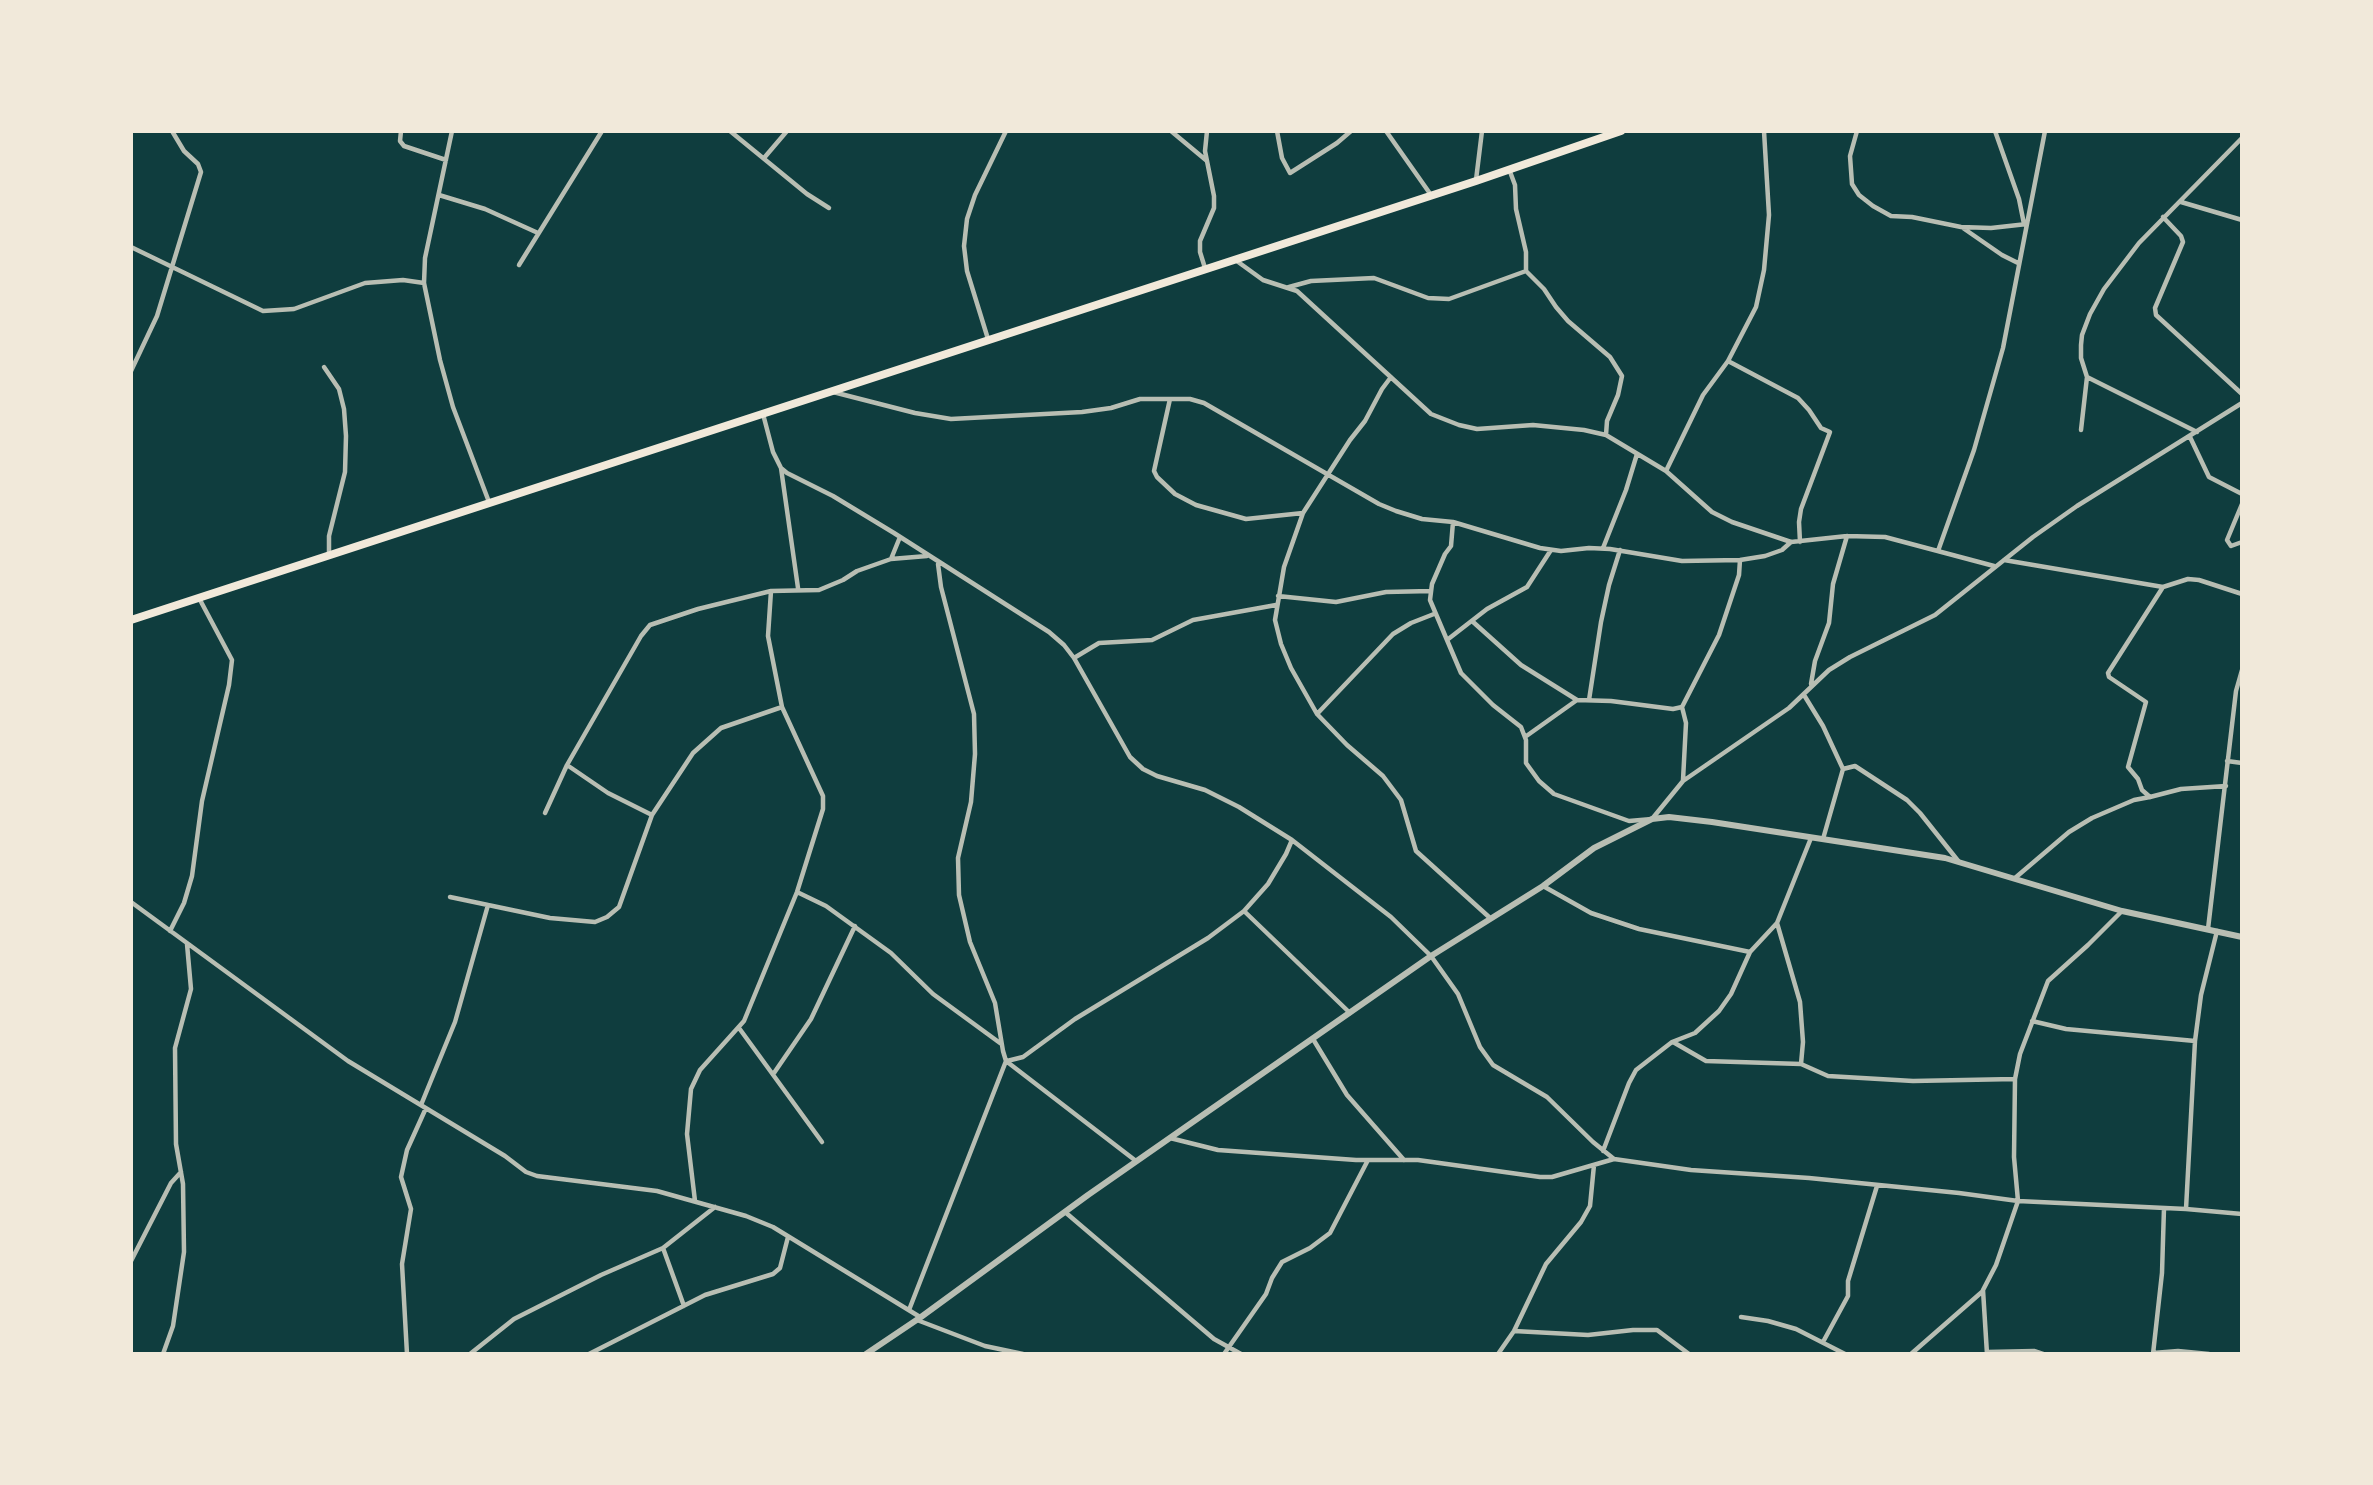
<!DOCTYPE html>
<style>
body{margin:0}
#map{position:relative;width:2373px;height:1485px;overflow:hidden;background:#0f3d3e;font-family:"Fira Sans Condensed",sans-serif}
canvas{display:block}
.frame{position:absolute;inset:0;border:133px solid #f1e9da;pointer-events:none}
</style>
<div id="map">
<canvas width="2373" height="1485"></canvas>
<div class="frame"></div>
</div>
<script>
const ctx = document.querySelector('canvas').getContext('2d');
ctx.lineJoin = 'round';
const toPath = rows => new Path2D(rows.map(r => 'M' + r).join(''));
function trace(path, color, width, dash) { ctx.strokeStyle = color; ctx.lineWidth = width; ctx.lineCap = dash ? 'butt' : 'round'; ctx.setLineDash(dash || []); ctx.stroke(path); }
const minor = toPath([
 [401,131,400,141,404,146,446,160],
 [452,131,425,258,424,283,440,360,453,407,489,502],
 [730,131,807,194,829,208],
 [1171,131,1207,161],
 [1277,131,1282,158,1290,173,1337,143,1351,131],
 [1386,131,1431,195],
 [1857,131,1850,156,1852,184,1859,195,1873,206,1891,216,1912,217,1961,227,1991,228,2027,224],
 [1995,131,2019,199,2024,224],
 [764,158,787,131],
 [1476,180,1482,131],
 [439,195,485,209,538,233],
 [2181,202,2242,220],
 [2163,217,2181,236,2183,242,2155,308,2156,315,2242,394],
 [1963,228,2002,255,2018,263],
 [131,247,263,311,294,309,365,283,403,280,424,283],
 [1234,259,1263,280,1297,291,1431,414,1459,425,1477,429,1533,425,1584,430,1606,435,1666,471,1712,512,1732,522,1791,542,1847,536,1885,537,1994,566],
 [519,265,602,131],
 [1205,268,1200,252,1200,241,1214,208,1214,196,1205,151,1207,131],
 [1526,271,1544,289,1556,307,1568,321,1610,357,1622,376,1618,395,1607,421,1606,435],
 [1289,287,1311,281,1374,278,1428,298,1449,299,1526,271,1526,252,1516,209,1515,185,1509,169],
 [988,339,967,271,964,246,967,219,975,195,1006,131],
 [1728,361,1798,398,1809,410,1821,428,1830,432,1801,509,1799,522,1800,542],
 [324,367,339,389,344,409,346,436,345,472,329,536,329,554],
 [131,371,157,316,201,172,198,164,184,151,172,131],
 [1391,377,1382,389,1365,421,1350,440,1303,513,1284,567,1275,620,1281,644,1291,668,1317,714,1347,745,1383,776,1401,800,1416,851,1489,917],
 [2087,377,2197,432],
 [833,392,915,413,951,419,1082,412,1111,408,1140,399,1190,399,1204,403,1379,504,1396,511,1422,519,1453,522,1540,548,1561,551,1589,548,1610,549,1682,561,1740,560,1765,556,1782,550,1791,542],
 [1170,399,1154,471,1157,477,1175,494,1196,505,1246,519,1303,513],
 [763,414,773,452,781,468,787,473,833,496,894,533,1049,632,1064,645,1074,658,1130,757,1143,769,1157,776,1205,790,1239,807,1292,840,1391,917,1431,956,1458,994,1480,1047,1493,1065,1547,1097,1593,1142,1614,1159],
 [2081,430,2087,377,2081,358,2081,345,2082,335,2090,314,2104,289,2139,243,2242,138],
 [2190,437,2209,477,2242,494],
 [781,468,798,588],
 [1666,471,1703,395,1728,361,1756,307,1764,270,1769,215,1764,131],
 [2242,504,2227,540,2231,546,2242,542],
 [1453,522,1451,546,1445,554,1432,584,1430,600,1461,673,1493,705,1521,727,1526,740,1526,763,1539,781,1554,794,1629,821,1652,819,1683,781,1789,708,1829,670,1850,657,1935,615,2033,537,2077,506,2242,403],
 [1603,548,1626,490,1637,454],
 [1938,551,1974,450,2003,348,2045,131],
 [891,559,900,537],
 [2004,560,2163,587,2188,579,2199,580,2242,594],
 [938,564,941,587,974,714,975,754,971,802,958,858,959,895,970,942,995,1003,1003,1051,1006,1061,1136,1161],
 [1278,596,1336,602,1386,592,1431,591],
 [1472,621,1521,665,1577,700,1611,701,1673,709,1682,707,1719,635,1739,575,1740,560],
 [1447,640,1487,609,1527,587,1551,550],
 [1074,658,1099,643,1152,640,1193,620,1276,605],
 [1811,684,1815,661,1829,623,1833,584,1847,536],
 [1804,695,1823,726,1843,769,1823,839],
 [1589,700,1601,622,1609,585,1620,550],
 [1682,707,1686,723,1683,780],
 [1317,714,1393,634,1411,623,1434,614],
 [1525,737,1577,700],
 [2227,761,2242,763],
 [567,765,608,793,652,815],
 [1843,769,1855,766,1907,800,1920,813,1959,862],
 [2150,797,2142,790,2138,779,2128,767,2146,702,2109,677,2108,673,2163,587],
 [545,813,567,765,641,636,650,625,698,609,771,591,819,590,843,580,857,571,891,559,927,556],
 [2015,878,2069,832,2092,818,2134,800,2150,797,2181,789,2226,786],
 [1543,886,1591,913,1639,929,1750,952],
 [797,892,826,906,891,953,933,994,1000,1043],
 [450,897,550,918,595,922,607,917,619,907,652,815,693,753,721,728,782,707],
 [131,902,348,1061,505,1156,526,1172,537,1176,657,1191,746,1216,773,1227,920,1317],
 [1244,911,1350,1013],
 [1777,923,1800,1002,1803,1042,1801,1064],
 [2208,929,2236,691,2242,670],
 [170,931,184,903,192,876,202,801,229,685,232,660,199,598],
 [2032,1021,2066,1029,2195,1041],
 [739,1028,822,1142],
 [1313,1039,1347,1095,1404,1160],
 [1673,1042,1706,1061,1801,1064,1828,1076,1913,1081,2015,1079],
 [1007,1061,1023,1057,1075,1019,1208,938,1244,911,1268,884,1286,854,1292,840],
 [774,1073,811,1019,855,926],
 [421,1105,455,1022,488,905],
 [1170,1138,1218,1150,1356,1160,1418,1160,1540,1177,1552,1177,1614,1159,1691,1170,1809,1178,1959,1193,2018,1201,2186,1209,2242,1214],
 [1603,1151,1629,1083,1636,1070,1672,1042,1695,1033,1719,1011,1731,994,1750,952,1777,923,1811,838],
 [695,1201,687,1134,691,1089,700,1070,744,1021,797,892,823,809,823,796,782,707,768,636,771,591],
 [2186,1209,2195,1041,2201,995,2217,931],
 [1065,1212,1214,1339,1241,1354],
 [663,1248,684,1306],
 [131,1261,171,1183,181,1172],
 [909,1310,1006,1061],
 [1741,1317,1768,1321,1796,1329,1845,1354],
 [917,1320,985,1346,1023,1354],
 [1514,1331,1588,1335,1633,1330,1657,1330,1689,1354],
 [1823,1342,1848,1296,1848,1281,1877,1186],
 [1987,1352,2034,1351,2043,1354],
 [2153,1353,2178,1351,2209,1354],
 [163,1354,173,1326,184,1252,183,1184,176,1144,175,1048,191,989,187,944],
 [407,1354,402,1264,411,1209,401,1177,407,1150,426,1108],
 [470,1354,514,1319,601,1275,663,1248,715,1207],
 [589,1354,705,1295,773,1274,780,1268,788,1237],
 [1224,1354,1266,1294,1272,1278,1282,1262,1310,1248,1330,1233,1368,1160],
 [1498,1354,1514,1331,1546,1264,1581,1222,1590,1206,1594,1165],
 [1911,1354,1983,1291],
 [1987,1354,1983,1290,1996,1265,2018,1201,2014,1157,2015,1079,2020,1054,2048,981,2088,945,2122,911],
 [2153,1354,2162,1273,2164,1208]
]);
const tertiary = toPath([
 [866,1354,921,1317,1088,1195,1431,956,1543,886,1594,848,1652,819,1669,817,1712,822,1945,858,2122,911,2242,937]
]);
const trunk = toPath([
 [131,620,1476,181,1621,131]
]);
trace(minor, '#b8beb3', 4.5);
trace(tertiary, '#b8beb3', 6);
trace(trunk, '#f1e9da', 8);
</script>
